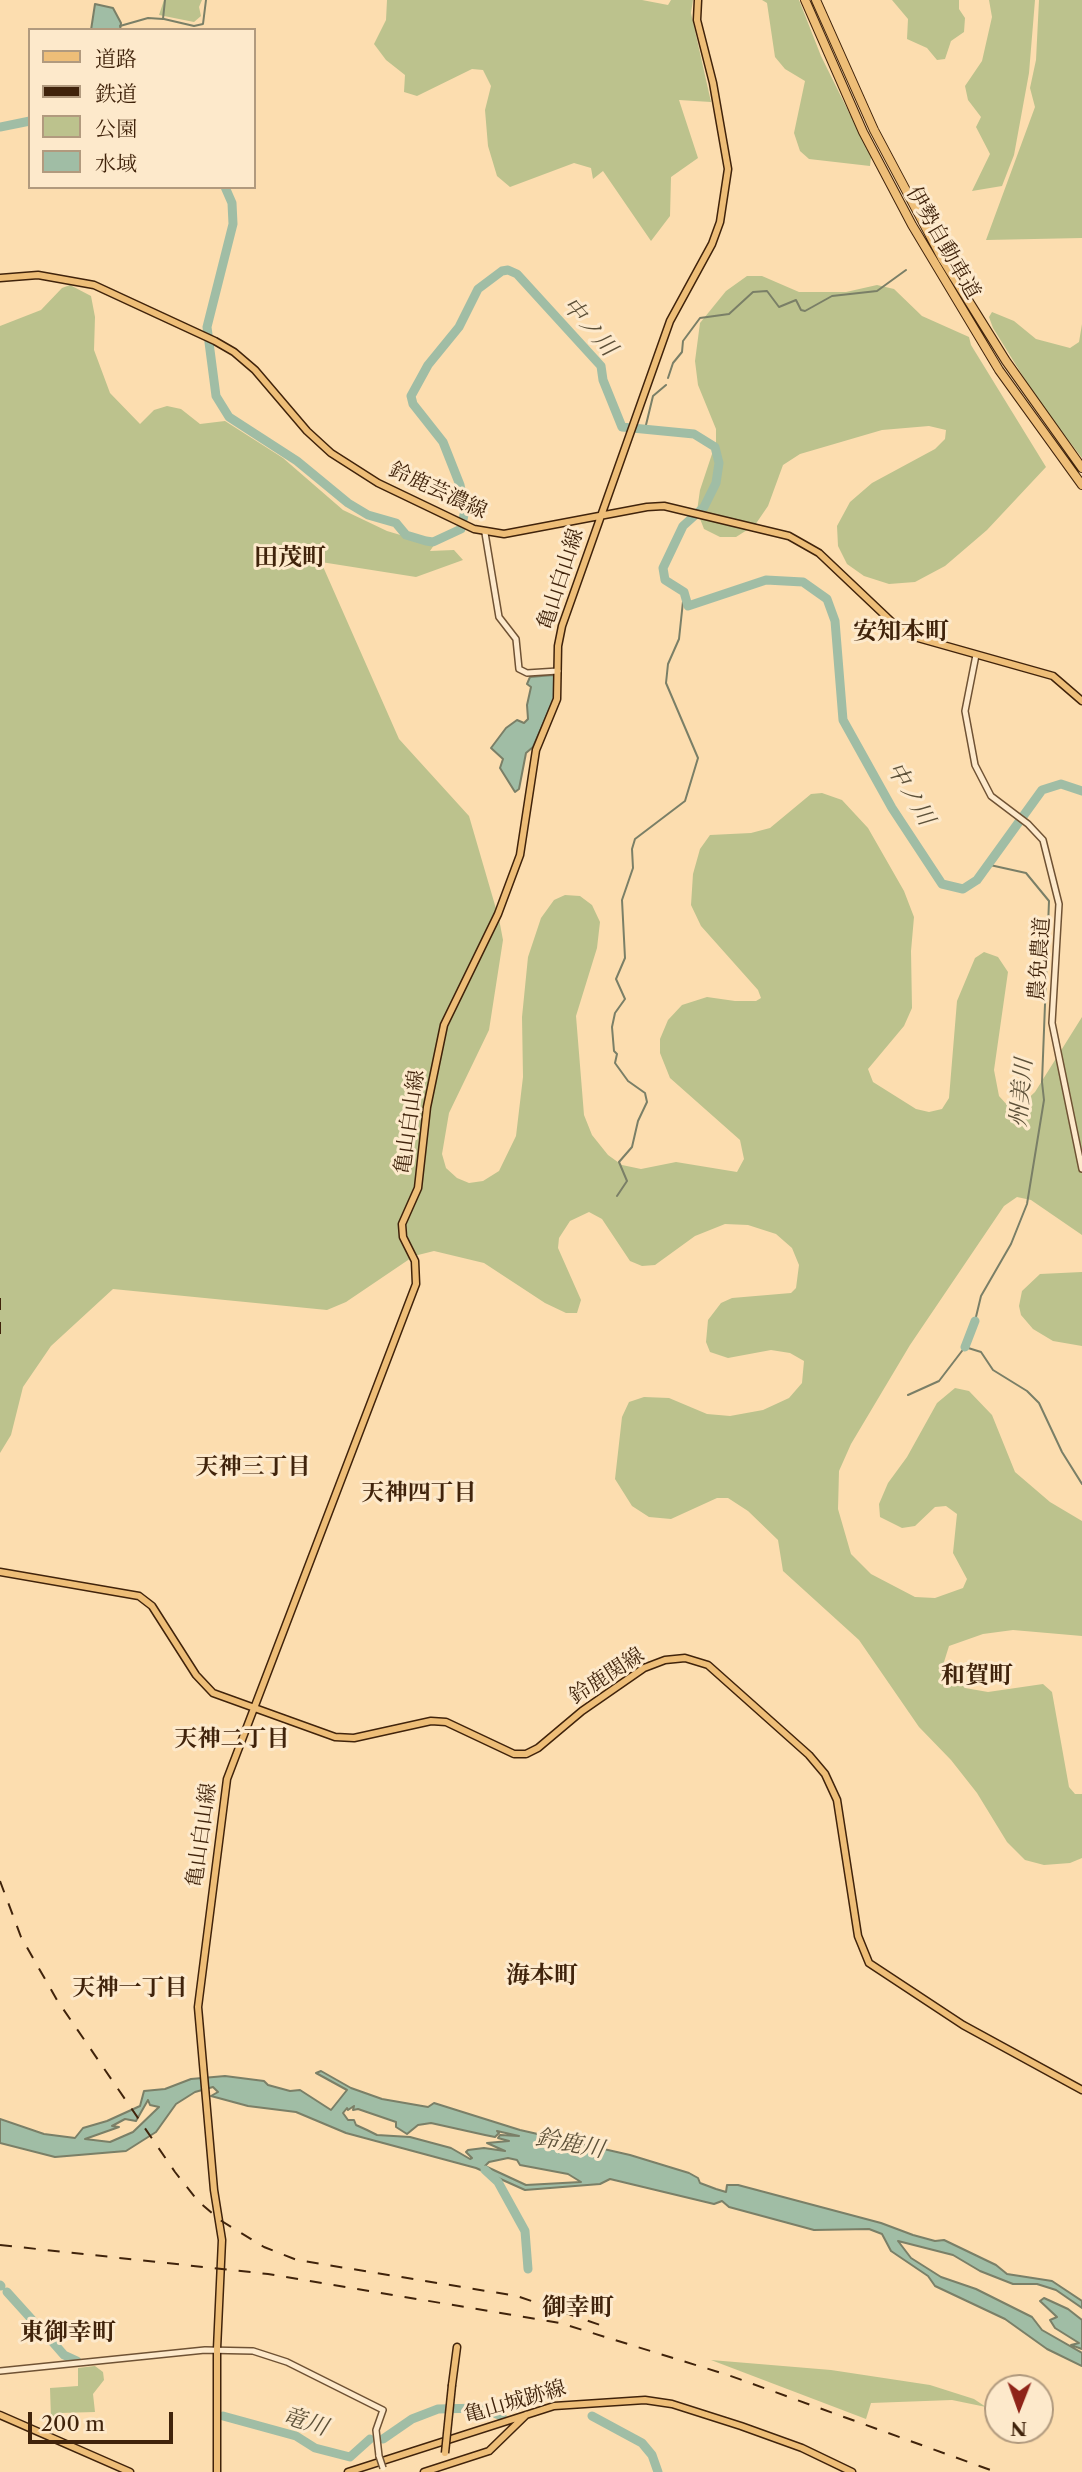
<!DOCTYPE html>
<meta charset="utf-8">
<style>
body{margin:0}
#map{position:relative;width:1082px;height:2472px;overflow:hidden;background:#fcddaf;font-family:"Libre Caslon Text","Noto Serif JP",serif}
canvas{display:block}
.legend{position:absolute;left:28px;top:28px;width:228px;height:161px;box-sizing:border-box;background:#fde9cb;border:2px solid #b19a7e;margin:0;padding:9px 12px;list-style:none;font-size:21px;color:#40230b}
.legend li{display:flex;align-items:center;gap:14px;height:35px}
.legend b{width:35px;border:2px solid #b19a7e}
.north{position:absolute;left:984px;top:2374px;width:70px;height:70px;box-sizing:border-box;background:#fde9cb;border:2px solid #b19a7e;border-radius:50%;rotate:181deg;font-size:19px;font-weight:700;line-height:28px;text-align:center;color:#40230b}
.north::after{content:'';display:block;margin:auto;width:24px;height:32px;background:#8f2418;clip-path:polygon(50% 0,100% 100%,50% 72%,0 100%)}
.scale{position:absolute;left:28px;top:2412px;width:145px;height:32px;box-sizing:border-box;border:4px solid #40230b;border-top:0;padding-left:9px;font-size:21px;line-height:24px;white-space:nowrap;color:#40230b;-webkit-text-stroke:5px #fde9cb;paint-order:stroke}
</style>
<div id="map">
<canvas width="1082" height="2472"></canvas>
<ul class="legend">
<li><b style="height:9px;background:#eebe78"></b>道路</li>
<li><b style="height:9px;background:#40230b"></b>鉄道</li>
<li><b style="height:19px;background:#bcc28d"></b>公園</li>
<li><b style="height:19px;background:#a0bda5"></b>水域</li>
</ul>
<div class="north">N</div>
<div class="scale">200 m</div>
</div>
<script>
const ctx = document.querySelector('canvas').getContext('2d');
ctx.lineJoin = 'round';
function fill(path, color) { ctx.fillStyle = color; ctx.fill(path, 'evenodd'); }
const toPath = rows => new Path2D(rows.map(r => 'M' + r).join(''));
function trace(path, color, width, dash) { ctx.strokeStyle = color; ctx.lineWidth = width; ctx.lineCap = dash ? 'butt' : 'round'; ctx.setLineDash(dash || []); ctx.stroke(path); }
function drawText(font, color, halo, rows, align = 'center') {
  ctx.font = font + ' "Libre Caslon Text","Noto Serif JP",serif'; ctx.lineWidth = 6; ctx.setLineDash([]); ctx.textBaseline = 'middle'; ctx.strokeStyle = halo; ctx.fillStyle = color; for (const [text, x, y, turn = 0] of rows) {
    ctx.save(); ctx.translate(x, y); ctx.rotate((+turn || 0) * Math.PI / 180); ctx.textAlign = isNaN(turn) ? turn : align; if (halo) ctx.strokeText(text, 0, 0); ctx.fillText(text, 0, 0); ctx.restore();
  }
}
const green = toPath([
 [164,0,202,0,199,7,201,16,194,22,159,15],
 [387,0,642,0,668,5,671,0,693,0,691,13,711,102,679,100,698,158,671,177,670,216,651,241,603,171,593,179,591,168,574,163,510,187,497,176,488,146,485,110,491,86,483,70,472,69,417,96,404,92,405,75,386,60,374,44,386,20],
 [762,0,799,0,821,56,871,157,870,166,809,159,800,151,794,133,805,81,785,69,775,57,767,3],
 [892,0,959,0,959,9,965,18,964,32,951,41,945,59,937,60,927,48,907,39,908,19],
 [989,0,1035,0,1029,73,1014,155,1002,186,972,191,990,154,976,127,981,117,968,100,965,86,982,61,992,17],
 [1039,0,1082,0,1082,238,986,240,1035,107,1030,88,1036,60],
 [747,276,762,276,799,292,846,292,877,285,894,289,922,316,969,337,971,345,1046,467,987,530,945,566,915,582,889,584,864,576,847,564,838,546,837,526,850,502,872,483,935,449,945,439,946,430,929,426,882,430,800,454,783,465,768,506,755,525,736,537,720,537,704,529,697,511,700,490,716,442,716,429,698,385,695,361,700,323,726,291],
 [70,285,91,296,95,317,94,350,110,393,140,424,154,410,167,406,181,409,200,424,225,421,283,458,343,510,387,531,434,545,430,551,454,550,463,560,416,577,321,562,399,739,469,816,499,919,503,940,489,1030,449,1113,442,1154,446,1168,457,1178,469,1183,483,1181,499,1171,516,1136,523,1077,522,1017,528,957,541,918,554,900,565,895,580,896,592,905,600,922,597,948,576,1016,584,1115,592,1135,608,1155,622,1165,641,1169,676,1162,737,1172,744,1159,740,1140,670,1078,660,1053,660,1039,668,1020,682,1005,707,997,735,1001,756,1001,761,998,758,990,701,926,691,905,693,874,700,849,710,835,751,833,770,828,811,794,822,793,842,800,868,828,904,891,914,917,911,951,912,1008,904,1026,868,1069,873,1082,916,1109,929,1112,942,1109,949,1098,957,1001,975,958,984,952,998,957,1008,972,994,1070,999,1096,1008,1106,1019,1107,1035,1092,1082,1017,1082,1235,1031,1200,1017,1197,1004,1206,910,1345,851,1444,839,1471,838,1509,851,1554,871,1574,915,1597,935,1598,963,1588,967,1579,953,1553,957,1514,946,1506,935,1507,915,1526,902,1528,880,1517,879,1504,888,1483,907,1457,937,1403,955,1388,969,1391,992,1415,1015,1472,1050,1502,1082,1521,1082,1636,1013,1630,983,1634,949,1646,944,1662,965,1688,988,1692,1043,1684,1052,1692,1069,1787,1075,1794,1082,1794,1082,1858,1070,1863,1044,1865,1025,1860,1007,1842,977,1793,951,1760,919,1727,859,1640,783,1571,778,1540,748,1511,728,1498,717,1498,671,1519,649,1517,632,1506,615,1479,622,1417,629,1402,644,1397,669,1398,707,1414,730,1416,763,1410,789,1398,802,1383,804,1361,790,1353,771,1350,728,1358,710,1352,706,1342,708,1320,721,1303,732,1298,791,1293,796,1288,799,1265,792,1248,776,1234,748,1225,725,1224,695,1236,655,1265,642,1266,630,1261,602,1219,589,1212,570,1221,559,1238,558,1248,581,1300,577,1313,566,1313,545,1303,484,1263,434,1251,414,1256,346,1302,327,1310,113,1289,51,1346,23,1387,11,1435,0,1453,0,326,41,310,62,288],
 [992,312,1014,321,1036,339,1070,348,1079,342,1082,324,1082,458,1039,402,993,328,989,317],
 [1082,1272,1082,1346,1053,1341,1033,1329,1021,1315,1019,1306,1022,1291,1040,1274],
 [711,2360,831,2370,930,2385,974,2399,986,2407,952,2400,871,2403,866,2419],
 [95,2366,103,2372,104,2380,93,2394,95,2412,60,2413,51,2418,50,2388,78,2386,78,2368]
]);
const water = toPath([
 [95,4,113,8,121,23,120,30,91,30,95,4],
 [553,675,556,676,554,699,533,747,526,753,519,789,515,792,500,768,503,759,491,748,506,728,517,720,524,723,528,719,527,705,531,687,527,684,530,677,553,675],
 [321,2071,351,2088,382,2099,428,2107,434,2103,520,2130,630,2155,689,2173,698,2178,700,2183,716,2189,726,2192,727,2185,738,2185,881,2223,913,2235,935,2241,944,2240,996,2265,1007,2274,1052,2281,1082,2301,1082,2308,1056,2290,1037,2284,1013,2284,980,2271,953,2255,898,2241,911,2258,941,2277,976,2289,1032,2317,1042,2330,1082,2353,1082,2366,1047,2349,1005,2319,935,2286,928,2276,891,2251,882,2234,869,2229,814,2230,729,2207,722,2201,714,2204,610,2179,600,2184,525,2190,476,2168,346,2133,296,2112,248,2106,211,2096,218,2092,213,2087,195,2092,176,2104,156,2132,126,2151,55,2157,0,2143,0,2119,44,2134,75,2138,83,2128,107,2121,140,2106,144,2091,165,2089,191,2079,225,2076,264,2081,268,2085,290,2091,300,2090,331,2110,347,2090,316,2073,321,2071],
 [148,2100,150,2105,159,2107,133,2132,110,2142,85,2139,119,2127,112,2126,125,2119,136,2121,148,2100],
 [354,2106,353,2110,358,2109,396,2122,396,2127,407,2134,418,2125,431,2123,485,2135,495,2137,499,2133,497,2131,519,2136,500,2135,498,2138,509,2141,487,2143,505,2151,484,2148,468,2150,466,2152,472,2158,470,2159,451,2148,410,2137,377,2135,367,2130,356,2125,354,2120,348,2120,343,2113,347,2108,348,2110,354,2106],
 [508,2158,517,2160,520,2165,568,2174,581,2182,526,2185,485,2166,489,2162,508,2158],
 [1044,2298,1068,2309,1082,2320,1082,2349,1071,2345,1079,2343,1055,2328,1050,2320,1057,2317,1040,2301,1044,2298]
]);
const stream = toPath([
 [164,19,194,26,203,24,206,0],
 [120,26,148,18,163,19,165,0],
 [668,378,673,363,682,352,683,341,700,318,729,314,753,292,767,291,779,307,796,300,801,310,805,311,832,296,877,291,906,270],
 [645,429,653,396,666,385],
 [617,1196,627,1181,619,1162,632,1147,638,1121,647,1102,645,1093,628,1081,615,1063,617,1054,614,1051,612,1027,615,1013,625,999,616,979,625,958,622,900,633,868,632,849,635,839,685,801,698,758,666,683,668,664,679,639,684,592],
 [975,1321,981,1296,1011,1244,1027,1204,1044,1100,1042,1082,1049,901,1026,873,990,865],
 [908,1395,939,1381,965,1347,981,1352,993,1370,1027,1391,1039,1403,1062,1452,1082,1484]
]);
const river = toPath([
 [0,127,30,121],
 [225,187,232,203,233,224,207,327,216,396,229,417,297,461,348,503,368,515,396,523,406,535,426,541,433,542,461,529,465,510,460,485,443,442,413,404,411,396,428,365,459,327,478,289,502,271,508,270,517,274,601,366,603,380,622,427,694,434,715,447,719,463,716,483,704,507,683,526,663,568,665,580,684,592,688,606,766,580,803,582,827,599,835,621,843,720,892,808,942,884,963,889,977,880,1042,790,1061,784,1082,791],
 [965,1347,975,1321],
 [485,2170,498,2182,525,2231,528,2269],
 [0,2285,1,2286],
 [7,2292,35,2323],
 [43,2331,64,2355,77,2361],
 [223,2416,296,2436,315,2448,350,2457,370,2439],
 [592,2416,642,2443,652,2455,658,2472],
 [383,2439,412,2419,438,2409,480,2408,502,2416]
]);
const minor = toPath([
 [485,533,499,617,516,639,519,669,527,673,558,671],
 [976,655,965,711,975,765,991,796,1028,824,1043,840,1059,904,1052,1023,1082,1169],
 [0,2371,205,2350,253,2351,287,2362,383,2410,376,2430,379,2456]
]);
const major = toPath([
 [0,278,38,275,94,285,215,341,234,352,255,370,307,431,331,453,378,483,474,529,504,534,647,507,664,506,789,536,819,553,895,625,911,636,1053,676,1082,701],
 [0,1572,139,1596,152,1606,196,1675,213,1693,335,1737,354,1738,431,1721,446,1722,514,1754,526,1754,538,1748,582,1711,644,1668,665,1660,685,1658,708,1665,809,1755,825,1774,837,1800,858,1936,869,1963,963,2025,1082,2090],
 [452,2385,457,2347],
 [0,2415,130,2472],
 [217,2472,217,2349,222,2240,214,2190,198,2007,227,1779,416,1284,415,1261,403,1237,402,1224,418,1188,427,1107,444,1025,498,914,520,855,536,750,557,699,558,646,562,626,670,321,712,244,720,222,728,169,713,83,697,20,698,0],
 [348,2472,554,2406,645,2400,672,2404,741,2426,802,2448,852,2472],
 [424,2472,489,2451,526,2415]
]);
const highway = toPath([
 [805,0,863,132,912,225,999,370,1082,485],
 [816,0,874,130,943,260,1006,361,1082,468]
]);
const rail = toPath([
 [0,1298,0,1334],
 [0,1881,21,1937,57,2000,175,2172,198,2201,220,2220,264,2247,297,2260,517,2296,603,2326],
 [0,2245,268,2274,560,2323,728,2375,996,2472]
]);
const minorBridge = toPath([
 [379,2456,383,2468]
]);
const majorBridge = toPath([
 [445,2453,452,2385]
]);
const streetNames = [
 ["伊勢自動車道",943,243,60],
 ["鈴鹿芸濃線",438,491,25],
 ["亀山白山線",561,579,-72],
 ["農免農道",1040,959,-86],
 ["亀山白山線",410,1122,-82],
 ["鈴鹿関線",607,1676,-33],
 ["亀山白山線",202,1835,-82],
 ["亀山城跡線",515,2402,-16]
];
const waterNames = [
 ["中ノ川",589,327,49],
 ["中ノ川",910,794,59],
 ["州美川",1022,1093,-85],
 ["鈴鹿川",570,2144,11],
 ["竜川",305,2422,18]
];
const neighbourhoodNames = [
 ["天神三丁目",253,1467],
 ["天神四丁目",419,1493],
 ["天神二丁目",232,1739],
 ["天神一丁目",130,1988]
];
const quarterNames = [
 ["田茂町",290,558],
 ["安知本町",901,632],
 ["和賀町",977,1676],
 ["海本町",542,1976],
 ["御幸町",578,2308],
 ["東御幸町",68,2333]
];
fill(green, '#bcc28d');
fill(water, '#a0bda5');
trace(water, '#7a7f67', 2);
trace(stream, '#7a7f67', 2);
trace(river, '#a0bda5', 9);
trace(minor, '#6f5234', 8);
trace(major, '#40230b', 9);
trace(highway, '#40230b', 10);
trace(minor, '#fde9cb', 5);
trace(major, '#eebe78', 6);
trace(highway, '#eebe78', 8);
trace(rail, '#40230b', 2, [12, 12]);
trace(minorBridge, '#6f5234', 8, []);
trace(majorBridge, '#40230b', 9, []);
trace(minorBridge, '#fde9cb', 5);
trace(majorBridge, '#eebe78', 6);
drawText('21px', '#40230b', '#fde9cb', streetNames);
drawText('italic 23px', '#5d5139', '#fde9cb', waterNames);
drawText('bold 23px', '#40230b', '#fde9cb', neighbourhoodNames);
drawText('bold 24px', '#40230b', '#fde9cb', quarterNames);
</script>
